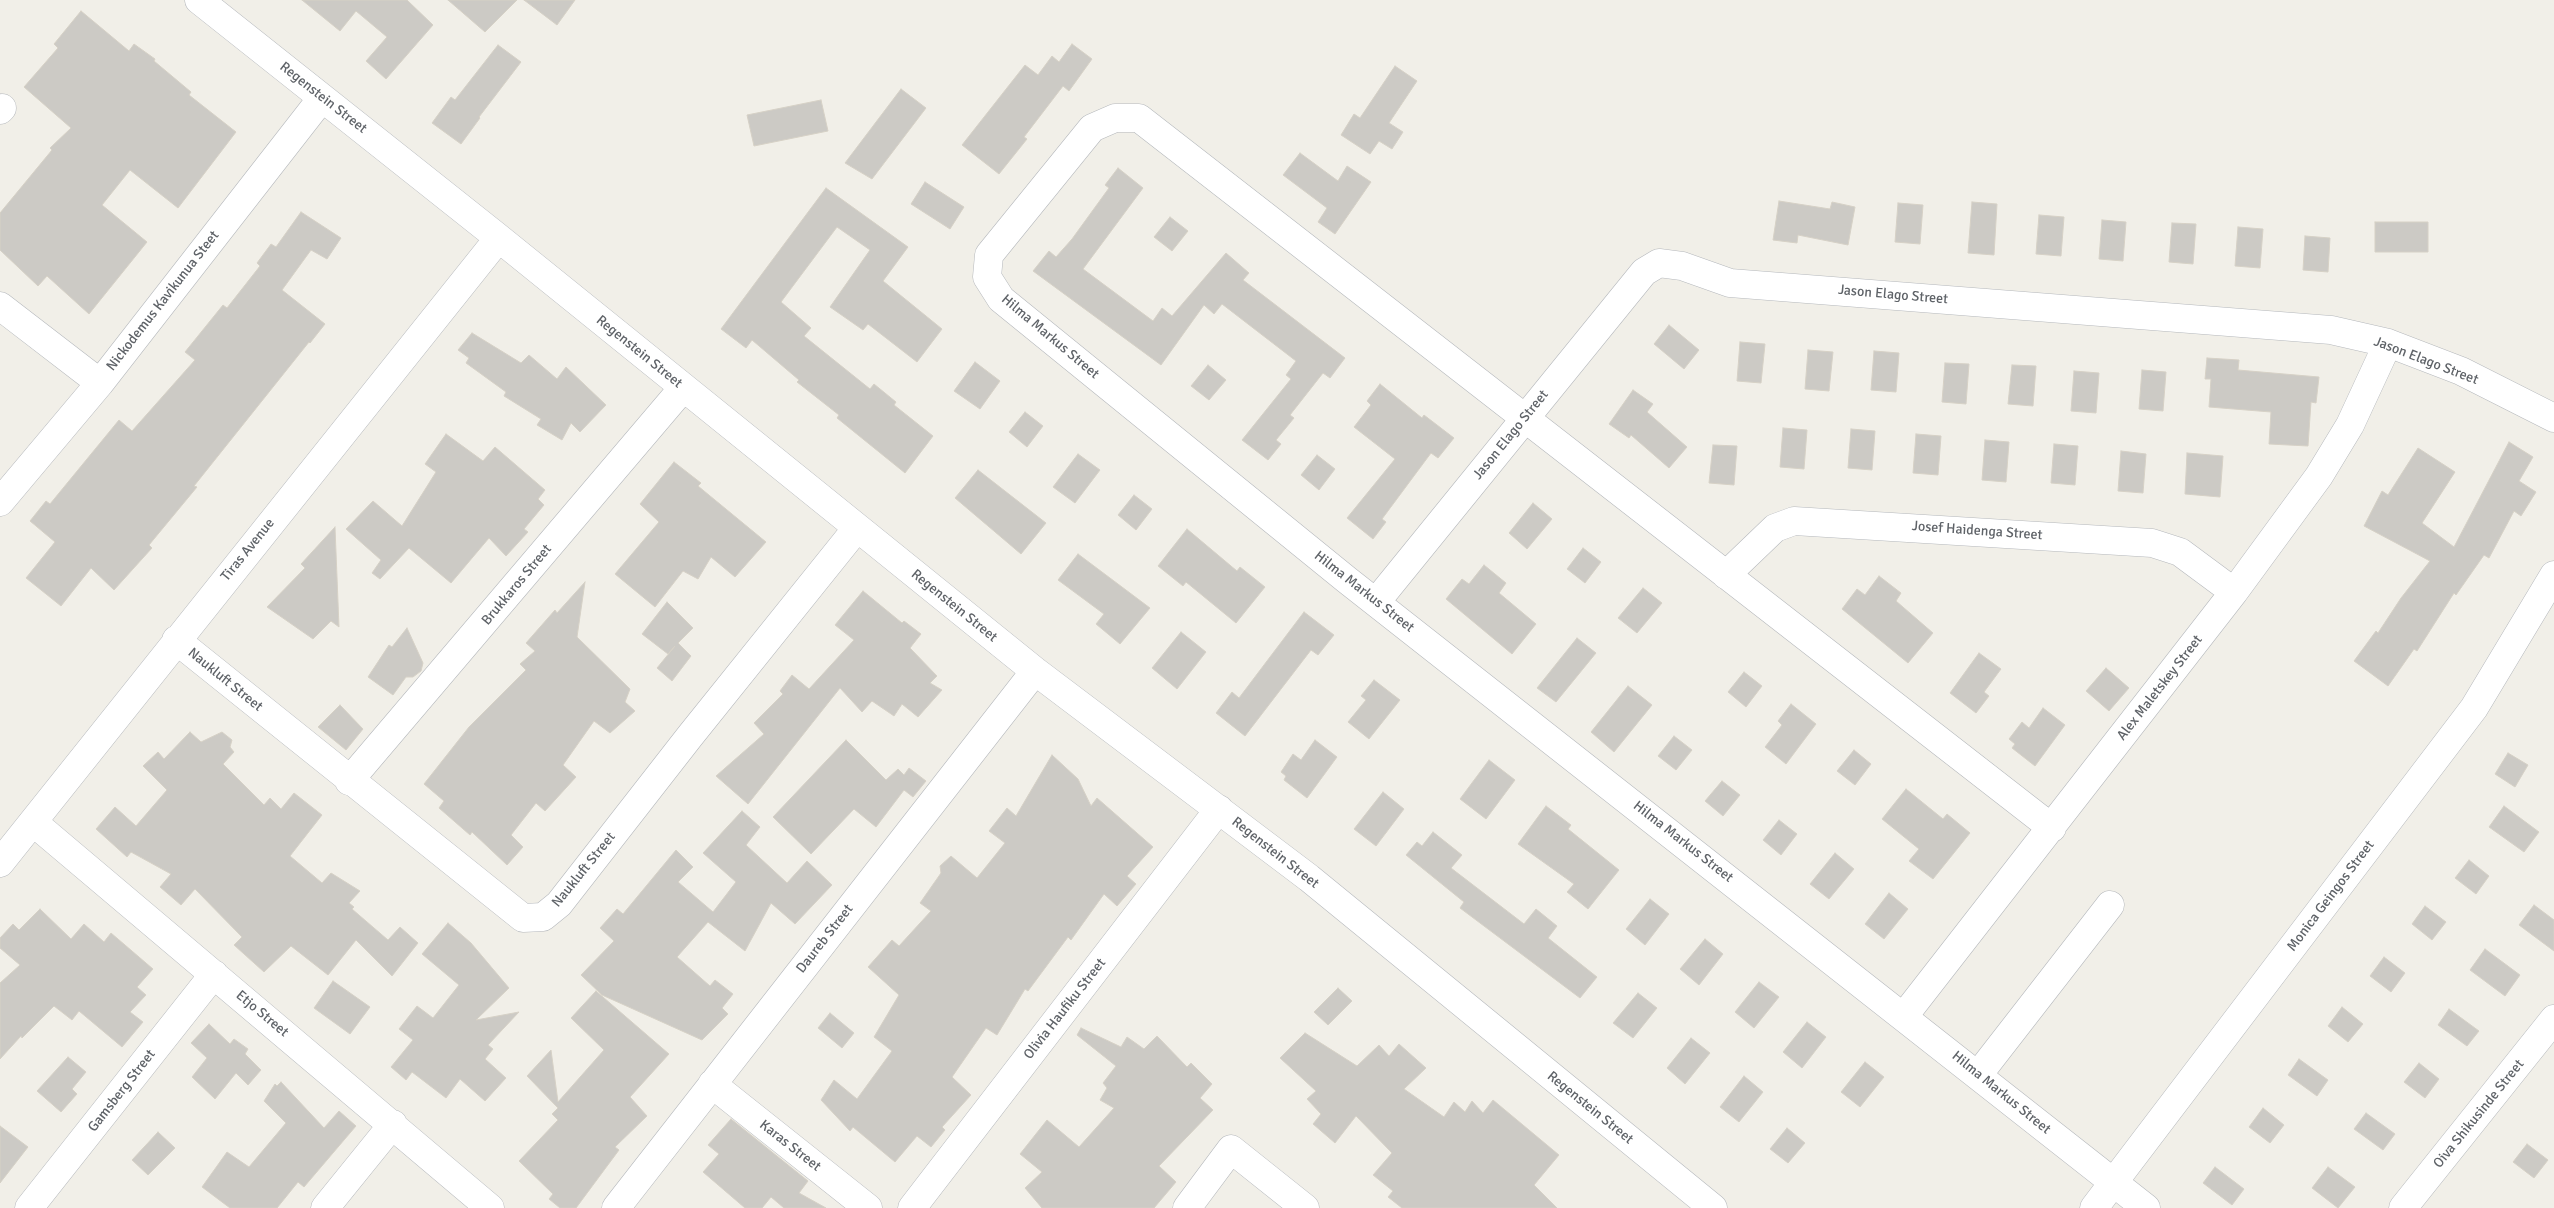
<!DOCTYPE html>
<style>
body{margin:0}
canvas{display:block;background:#f1efe8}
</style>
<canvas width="2554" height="1208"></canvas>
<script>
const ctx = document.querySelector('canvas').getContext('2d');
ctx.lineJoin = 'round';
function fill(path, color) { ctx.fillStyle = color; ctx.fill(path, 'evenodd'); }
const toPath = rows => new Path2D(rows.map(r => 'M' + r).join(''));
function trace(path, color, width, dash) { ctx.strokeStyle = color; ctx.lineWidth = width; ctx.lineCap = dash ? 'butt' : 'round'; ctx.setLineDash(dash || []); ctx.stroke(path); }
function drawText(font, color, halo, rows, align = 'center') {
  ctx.font = font + ' Signika,sans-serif'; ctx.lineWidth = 4.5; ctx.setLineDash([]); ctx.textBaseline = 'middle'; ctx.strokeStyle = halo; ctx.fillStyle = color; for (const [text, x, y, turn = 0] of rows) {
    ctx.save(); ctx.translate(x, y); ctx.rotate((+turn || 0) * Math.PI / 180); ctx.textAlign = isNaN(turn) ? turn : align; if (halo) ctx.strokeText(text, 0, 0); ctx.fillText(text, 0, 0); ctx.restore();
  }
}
const building = toPath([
 [302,0,407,0,433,25,386,79,366,61,387,37,356,11,340,31,302,0],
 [448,0,517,0,485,32,448,0],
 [524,0,575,0,557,25,524,0],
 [81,11,129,51,134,44,155,59,154,61,191,92,189,95,236,132,178,208,130,170,102,205,147,242,89,314,47,276,38,286,0,250,0,213,52,150,50,148,71,128,24,87,58,48,54,44,81,11],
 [1072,44,1092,59,1069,91,1063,86,1024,137,1027,139,999,174,962,145,1025,65,1038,75,1052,56,1059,62,1072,44],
 [498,45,521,62,479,117,480,118,461,144,432,123,451,97,455,100,498,45],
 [1395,66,1417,81,1389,123,1403,132,1392,149,1379,141,1370,154,1341,135,1354,114,1360,118,1395,66],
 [901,89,926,108,872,179,845,163,901,89],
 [821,100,828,131,754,146,747,115,821,100],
 [1300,153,1338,181,1347,166,1371,182,1335,234,1318,222,1327,208,1283,175,1300,153],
 [1118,168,1143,188,1083,269,1153,321,1162,308,1172,316,1226,253,1249,273,1243,280,1345,358,1330,378,1323,373,1290,415,1294,418,1276,440,1281,444,1268,460,1242,440,1291,379,1286,375,1296,361,1222,304,1214,314,1204,305,1161,365,1033,271,1049,251,1056,257,1072,239,1109,188,1105,185,1118,168],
 [925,182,964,207,950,229,911,204,925,182],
 [826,188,908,247,883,281,942,329,917,362,868,324,863,330,830,307,870,250,837,227,781,302,811,328,804,336,870,389,874,384,896,402,894,405,933,436,905,473,837,418,839,415,797,382,799,380,752,340,746,348,721,329,826,188],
 [1779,201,1830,209,1832,202,1855,207,1848,245,1798,235,1797,243,1773,240,1779,201],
 [1972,202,1997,204,1994,255,1968,253,1972,202],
 [1898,203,1923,205,1920,244,1895,242,1898,203],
 [301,212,341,238,327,259,311,250,282,290,325,324,310,343,309,342,194,486,197,487,149,545,152,548,114,590,91,568,61,606,26,578,55,542,30,521,46,501,50,504,119,420,132,431,195,360,185,352,223,305,227,308,260,266,257,263,271,244,276,247,301,212],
 [2039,215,2064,217,2061,256,2036,254,2039,215],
 [1170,217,1188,231,1172,251,1154,237,1170,217],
 [2102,220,2126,222,2123,261,2099,259,2102,220],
 [2375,222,2428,222,2428,252,2375,252,2375,222],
 [2172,223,2196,224,2193,264,2169,262,2172,223],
 [2238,227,2263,229,2260,268,2235,266,2238,227],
 [2305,236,2330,238,2328,272,2303,270,2305,236],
 [1669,325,1699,350,1684,369,1654,344,1669,325],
 [472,333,521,363,529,355,557,379,566,367,606,405,580,432,571,423,562,440,537,425,541,419,504,396,506,392,466,363,469,358,458,350,472,333],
 [1740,342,1765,344,1761,383,1737,381,1740,342],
 [1808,350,1833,352,1829,391,1805,389,1808,350],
 [1874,351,1899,353,1896,392,1871,390,1874,351],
 [2207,358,2239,360,2238,370,2319,377,2316,403,2311,402,2308,446,2269,444,2271,412,2209,407,2211,379,2205,379,2207,358],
 [975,362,1000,381,980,409,954,391,975,362],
 [1945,363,1969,364,1966,404,1942,402,1945,363],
 [1208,365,1226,380,1209,400,1191,386,1208,365],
 [2012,365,2036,366,2033,406,2008,404,2012,365],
 [2142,370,2166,372,2163,411,2139,409,2142,370],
 [2074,371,2099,373,2096,413,2071,411,2074,371],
 [1380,384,1422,418,1424,415,1454,438,1438,458,1431,453,1382,519,1386,522,1373,539,1347,518,1395,459,1354,427,1371,405,1367,401,1380,384],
 [1633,390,1653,404,1647,412,1687,447,1669,468,1631,435,1629,438,1609,424,1633,390],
 [1025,412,1043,426,1027,447,1009,432,1025,412],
 [1783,428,1807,430,1804,469,1780,467,1783,428],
 [1851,429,1875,431,1872,470,1848,468,1851,429],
 [446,434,483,461,495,447,545,490,538,499,544,505,524,529,528,532,506,556,489,538,451,583,409,548,380,579,372,573,381,560,346,529,373,501,402,526,436,472,425,464,446,434],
 [1916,434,1941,436,1938,475,1913,473,1916,434],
 [1985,440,2009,442,2006,482,1982,480,1985,440],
 [2509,442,2533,457,2519,481,2536,492,2521,516,2514,511,2489,558,2484,555,2456,595,2454,593,2417,651,2414,649,2388,686,2354,661,2376,631,2378,633,2401,598,2430,561,2364,526,2382,491,2388,495,2418,448,2455,472,2422,523,2454,547,2509,442],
 [2054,444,2078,446,2075,485,2051,483,2054,444],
 [1713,445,1737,446,1734,485,1709,483,1713,445],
 [2121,451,2146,454,2143,493,2118,491,2121,451],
 [2187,453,2223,456,2220,497,2185,494,2187,453],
 [1078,454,1100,470,1075,503,1053,487,1078,454],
 [1317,455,1335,469,1319,490,1301,475,1317,455],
 [674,462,701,483,698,486,766,542,735,577,711,557,698,579,683,571,655,607,615,574,659,522,640,504,674,462],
 [978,470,1046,523,1021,554,955,498,978,470],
 [1134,495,1152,509,1136,530,1118,515,1134,495],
 [1533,503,1552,519,1527,549,1509,533,1533,503],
 [335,527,339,627,331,621,313,639,267,607,305,568,301,564,335,527],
 [1187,529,1237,571,1240,567,1265,587,1236,623,1186,582,1183,586,1158,566,1187,529],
 [1583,548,1601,562,1585,583,1567,569,1583,548],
 [1078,554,1150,608,1120,644,1096,624,1104,614,1058,580,1078,554],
 [1484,565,1506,583,1499,593,1536,624,1512,654,1446,599,1462,579,1469,584,1484,565],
 [1879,576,1901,593,1896,601,1933,633,1908,663,1842,609,1857,589,1865,595,1879,576],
 [585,582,577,637,630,689,625,702,635,711,610,733,594,721,563,765,576,777,545,811,536,803,511,835,523,847,507,865,472,832,470,835,439,808,444,801,424,784,469,727,526,670,520,664,535,651,526,643,555,610,557,613,585,582],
 [1643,588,1662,603,1637,633,1618,618,1643,588],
 [863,591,902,623,904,621,921,634,910,648,937,676,930,683,942,690,918,717,902,704,894,716,872,701,862,712,840,688,748,804,716,776,764,734,754,723,783,694,780,691,792,675,809,689,854,640,835,625,863,591],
 [667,602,693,628,678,643,691,656,672,681,657,668,675,646,668,654,642,634,667,602],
 [1304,612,1334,635,1318,655,1311,650,1245,736,1216,713,1232,692,1239,698,1304,612],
 [407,628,423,663,421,671,413,677,406,677,393,695,368,677,389,645,392,647,407,628],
 [1181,632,1206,652,1177,689,1152,668,1181,632],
 [1577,638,1596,653,1556,702,1537,688,1577,638],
 [1979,653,2001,669,1984,692,1989,696,1976,713,1950,693,1979,653],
 [2106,668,2129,688,2109,711,2086,691,2106,668],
 [1744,672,1762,686,1746,707,1728,692,1744,672],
 [1374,680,1400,700,1369,739,1348,722,1366,700,1361,696,1374,680],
 [1628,686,1652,705,1614,752,1591,732,1628,686],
 [1791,704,1816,724,1786,764,1765,747,1782,725,1778,721,1791,704],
 [340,705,363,729,346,750,318,727,340,705],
 [2043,708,2065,725,2035,766,2012,748,2015,744,2009,739,2022,722,2029,728,2043,708],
 [190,732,201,742,222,732,232,740,230,747,234,752,223,764,264,805,270,798,281,809,294,793,322,815,290,856,322,883,331,873,360,891,349,903,354,907,352,909,388,940,400,927,418,943,392,976,356,940,328,975,291,946,264,972,234,945,242,937,195,889,181,905,160,887,171,874,131,852,127,857,96,829,115,807,136,826,167,790,143,766,158,752,164,759,190,732],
 [1674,736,1692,750,1676,770,1658,756,1674,736],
 [846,740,886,780,898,769,904,775,909,768,926,781,913,797,904,790,876,827,854,809,811,854,773,817,846,740],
 [1315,740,1337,757,1307,798,1284,780,1286,776,1281,772,1293,754,1301,760,1315,740],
 [1854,750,1871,764,1855,785,1837,771,1854,750],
 [2508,753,2528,765,2515,787,2495,774,2508,753],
 [1052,755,1078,779,1091,806,1097,798,1153,847,1127,876,1136,884,1117,906,1104,894,1071,940,1068,937,1028,991,1025,989,997,1035,986,1028,952,1077,971,1095,942,1127,945,1130,931,1147,917,1136,895,1162,853,1127,850,1131,821,1100,834,1080,857,1099,892,1051,874,1037,899,995,868,967,892,940,899,946,931,911,920,903,941,873,940,866,951,856,977,878,1005,843,989,831,1007,808,1016,816,1052,755],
 [1489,760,1515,780,1486,819,1460,799,1489,760],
 [1722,781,1740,795,1723,816,1705,801,1722,781],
 [1906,789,1943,819,1947,814,1970,833,1933,879,1909,861,1919,849,1882,819,1906,789],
 [1383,792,1404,809,1376,846,1354,829,1383,792],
 [1546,806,1571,825,1568,829,1619,870,1588,909,1567,892,1574,884,1518,844,1546,806],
 [2504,806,2539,832,2524,852,2489,827,2504,806],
 [742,811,760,827,746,845,787,883,807,861,832,885,795,924,771,903,745,951,708,922,677,957,710,986,715,980,733,994,722,1008,728,1014,702,1040,602,995,581,975,614,941,600,928,617,909,623,914,676,850,693,867,678,882,713,912,736,882,703,853,742,811],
 [1779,820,1797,834,1781,855,1763,840,1779,820],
 [1433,832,1462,855,1451,868,1524,924,1536,909,1557,926,1548,938,1597,977,1580,998,1460,908,1464,902,1406,855,1417,842,1422,846,1433,832],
 [1835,853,1854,869,1829,899,1810,884,1835,853],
 [2469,860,2489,876,2476,894,2455,878,2469,860],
 [1889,893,1908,909,1884,939,1865,924,1889,893],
 [1650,899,1669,914,1645,945,1626,929,1650,899],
 [2534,905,2554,920,2554,951,2519,925,2534,905],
 [2425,906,2446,922,2432,940,2412,924,2425,906],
 [40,909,71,939,84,924,104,942,111,933,153,969,137,987,146,995,130,1012,143,1022,122,1047,79,1011,72,1020,54,1006,22,1038,21,1036,0,1059,0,983,20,965,0,948,0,938,13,924,19,930,40,909],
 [448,923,471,943,509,988,476,1020,519,1012,488,1045,493,1049,485,1059,506,1078,485,1101,460,1079,446,1098,412,1072,406,1080,391,1067,413,1040,399,1029,417,1006,433,1018,459,985,422,954,448,923],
 [1705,939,1723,954,1699,985,1680,969,1705,939],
 [2485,949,2520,975,2505,996,2470,970,2485,949],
 [2384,957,2405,973,2391,992,2370,976,2384,957],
 [333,981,370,1007,350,1034,314,1008,333,981],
 [1759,982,1779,997,1754,1028,1735,1012,1759,982],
 [1338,988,1352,1001,1328,1025,1314,1012,1338,988],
 [596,991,669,1054,630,1097,647,1116,615,1147,619,1150,576,1208,560,1208,549,1199,553,1194,519,1161,558,1120,552,1114,558,1108,527,1076,551,1050,558,1102,604,1050,571,1018,596,991],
 [1638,993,1657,1008,1633,1038,1613,1023,1638,993],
 [2342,1007,2363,1024,2348,1042,2328,1026,2342,1007],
 [2449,1009,2479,1031,2467,1046,2438,1025,2449,1009],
 [830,1013,854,1033,842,1048,818,1028,830,1013],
 [1807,1022,1826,1037,1802,1068,1783,1052,1807,1022],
 [209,1024,230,1044,234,1039,248,1049,245,1054,261,1070,248,1085,236,1073,215,1099,192,1077,207,1058,191,1043,209,1024],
 [1081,1028,1121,1047,1127,1037,1144,1049,1157,1036,1187,1067,1191,1063,1212,1084,1200,1098,1213,1110,1159,1166,1176,1182,1154,1208,1042,1208,1025,1188,1042,1172,1020,1154,1047,1120,1079,1147,1114,1108,1100,1100,1107,1088,1103,1083,1116,1066,1077,1035,1081,1028],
 [1305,1033,1357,1066,1379,1045,1389,1056,1399,1044,1426,1068,1404,1089,1444,1117,1454,1102,1465,1112,1472,1101,1483,1113,1493,1100,1559,1155,1534,1185,1557,1208,1402,1208,1388,1197,1393,1191,1373,1175,1392,1153,1356,1116,1335,1143,1313,1124,1321,1114,1307,1099,1316,1091,1280,1058,1305,1033],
 [1691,1038,1710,1053,1685,1084,1667,1068,1691,1038],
 [68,1057,86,1072,72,1089,77,1094,61,1112,37,1091,68,1057],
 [2299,1059,2328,1080,2317,1096,2288,1075,2299,1059],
 [1865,1062,1884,1077,1860,1107,1841,1092,1865,1062],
 [2419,1063,2439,1079,2425,1098,2404,1082,2419,1063],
 [1744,1076,1763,1092,1739,1122,1720,1107,1744,1076],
 [281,1082,324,1128,339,1111,356,1126,304,1187,298,1182,277,1208,230,1208,202,1187,227,1152,249,1167,286,1123,264,1101,275,1084,277,1086,281,1082],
 [2263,1108,2284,1125,2270,1143,2249,1127,2263,1108],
 [2366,1113,2395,1134,2383,1150,2354,1129,2366,1113],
 [731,1119,808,1181,799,1193,826,1208,784,1208,771,1197,762,1208,745,1208,703,1172,719,1154,708,1145,731,1119],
 [0,1126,28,1147,0,1183,0,1126],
 [1787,1128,1805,1143,1788,1163,1770,1149,1787,1128],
 [158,1132,175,1148,148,1175,132,1160,158,1132],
 [2527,1144,2548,1160,2534,1178,2513,1162,2527,1144],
 [2215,1167,2244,1189,2232,1205,2203,1183,2215,1167],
 [2328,1167,2355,1187,2338,1208,2312,1188,2328,1167]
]);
const minor = toPath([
 [199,0,495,235,1035,671,1309,878,1713,1208],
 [0,110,2,108],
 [0,306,100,383],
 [0,502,100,383,322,98],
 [1726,575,1775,528,1794,521,2152,543,2180,552,2234,592],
 [1376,602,1644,272,1659,263,1682,266,1730,283,2331,330,2388,343,2461,371,2554,418],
 [176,640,523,918,543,917,559,904,690,736,857,528],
 [349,781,683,388],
 [33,822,490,1208],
 [2052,828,1139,118,1115,118,1092,128,989,255,987,277,1001,299,1347,580,2146,1208],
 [0,863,498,239],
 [1904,1016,2234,592,2319,476,2350,425,2388,343],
 [1978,1075,2110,905],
 [712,1084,868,1208],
 [29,1208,214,974],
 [325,1208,393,1124],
 [616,1208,1035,671],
 [912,1208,1219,809],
 [1187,1208,1231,1149,1305,1208],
 [2094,1208,2474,708,2554,575],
 [2403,1208,2554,1019]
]);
const streetNames = [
 ["Regenstein Street",323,98,38],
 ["Jason Elago Street",1893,295,5],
 ["Nickodemus Kavikunua Steet",163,301,-52],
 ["Hilma Markus Street",1050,337,40],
 ["Regenstein Street",639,352,39],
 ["Jason Elago Street",2426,361,21],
 ["Jason Elago Street",1511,435,-51],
 ["Josef Haidenga Street",1977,531,4],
 ["Tiras Avenue",248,550,-51],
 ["Brukkaros Street",517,585,-50],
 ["Hilma Markus Street",1364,592,38],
 ["Regenstein Street",954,606,39],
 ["Naukluft Street",225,680,39],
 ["Alex Maletskey Street",2160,688,-52],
 ["Hilma Markus Street",1683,842,38],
 ["Regenstein Street",1275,853,38],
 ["Naukluft Street",584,870,-51],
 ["Monica Geingos Street",2331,896,-53],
 ["Daureb Street",825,939,-52],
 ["Olivia Haufiku Street",1065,1009,-52],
 ["Etjo Street",262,1014,40],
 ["Gamsberg Street",122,1091,-52],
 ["Hilma Markus Street",2001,1093,39],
 ["Regenstein Street",1590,1108,39],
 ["Oiva Shikusinde Street",2479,1114,-51],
 ["Karas Street",790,1146,38]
];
fill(building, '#cccac5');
trace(building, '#d6d1c6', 1);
trace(minor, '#b5b8bc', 29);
trace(minor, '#fff', 28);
drawText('14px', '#5f6368', '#fff', streetNames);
</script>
